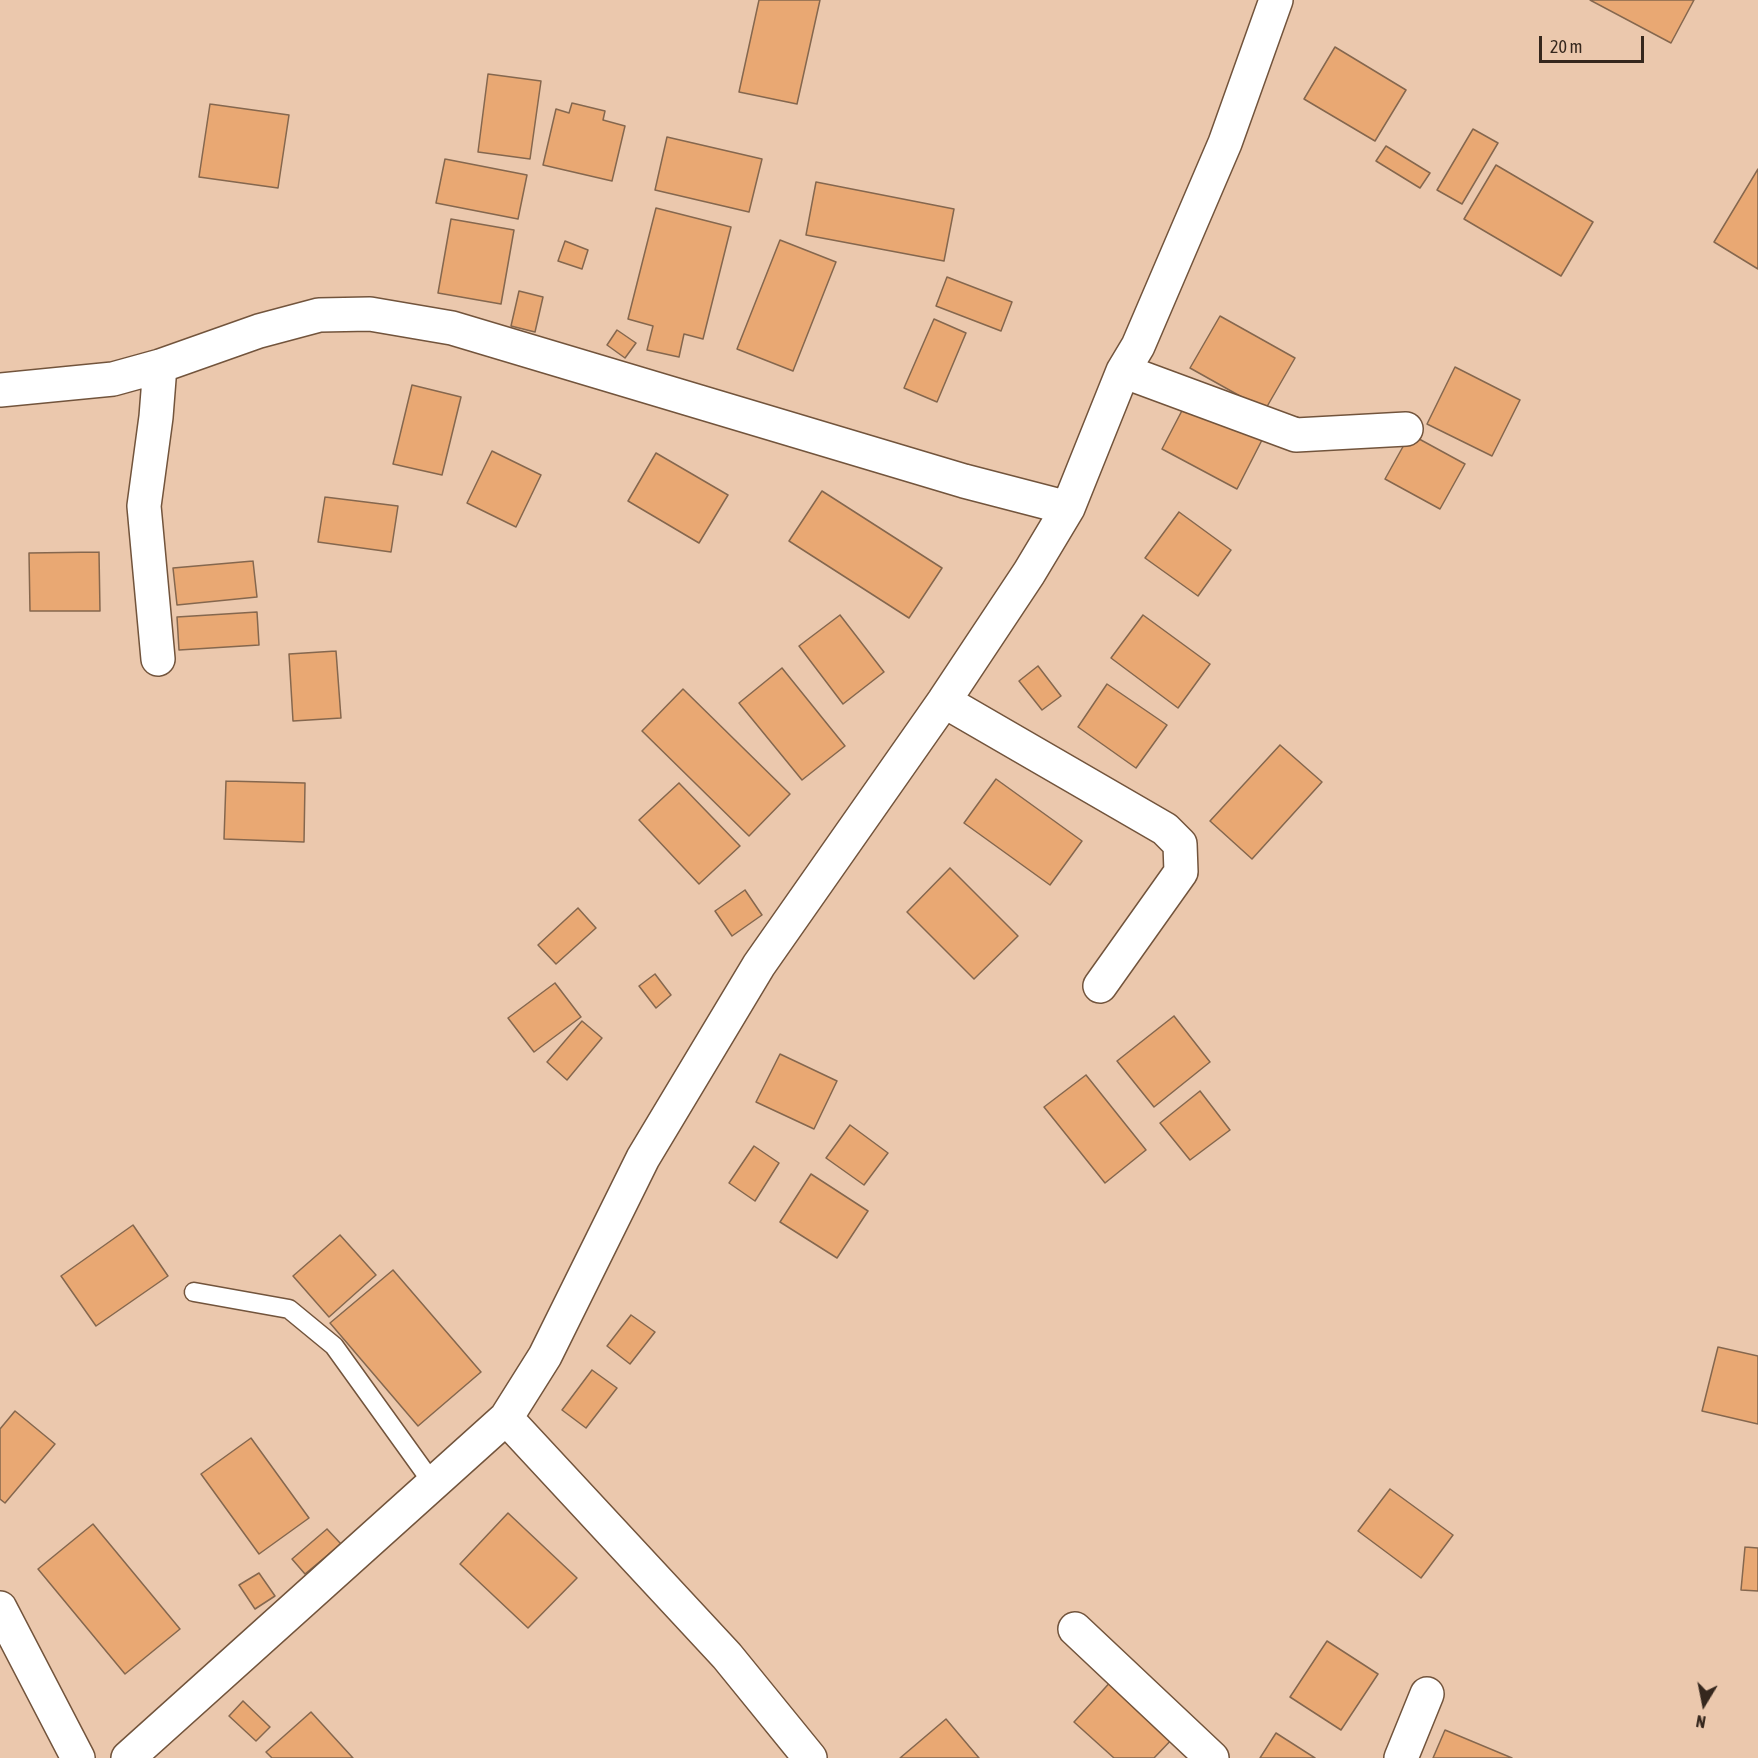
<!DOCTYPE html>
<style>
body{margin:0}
#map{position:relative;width:1758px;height:1758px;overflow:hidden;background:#ebc8ad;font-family:"Asap Condensed",sans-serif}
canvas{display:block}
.north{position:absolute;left:1674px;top:1674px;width:60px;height:60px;-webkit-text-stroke:4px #ebc8ad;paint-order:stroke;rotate:190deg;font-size:16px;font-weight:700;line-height:24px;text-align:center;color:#35271d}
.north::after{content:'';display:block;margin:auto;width:21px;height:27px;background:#35271d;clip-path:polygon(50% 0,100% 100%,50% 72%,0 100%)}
.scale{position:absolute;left:1539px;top:36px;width:105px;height:27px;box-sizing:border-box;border:3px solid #35271d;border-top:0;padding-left:8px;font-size:18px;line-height:21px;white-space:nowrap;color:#35271d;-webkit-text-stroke:4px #ebc8ad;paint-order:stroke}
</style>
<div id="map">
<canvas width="1758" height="1758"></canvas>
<div class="north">N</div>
<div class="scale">20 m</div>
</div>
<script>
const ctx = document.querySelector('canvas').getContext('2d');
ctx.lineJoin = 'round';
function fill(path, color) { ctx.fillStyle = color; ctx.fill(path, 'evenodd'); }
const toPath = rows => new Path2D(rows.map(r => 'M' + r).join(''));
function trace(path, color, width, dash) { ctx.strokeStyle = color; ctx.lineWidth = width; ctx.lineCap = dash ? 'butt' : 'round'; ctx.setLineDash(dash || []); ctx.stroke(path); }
const building = toPath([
 [759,0,820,0,797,104,739,92,759,0],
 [1590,0,1694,0,1671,43,1590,0],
 [1335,47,1406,90,1375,141,1304,99,1335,47],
 [488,74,541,81,530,159,478,152,488,74],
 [572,103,605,111,603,120,625,126,612,181,543,165,556,109,569,113,572,103],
 [210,104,289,115,278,188,199,177,210,104],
 [1473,129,1498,143,1462,204,1437,190,1473,129],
 [667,137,762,159,749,212,655,190,667,137],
 [1386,146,1430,173,1420,188,1376,161,1386,146],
 [445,159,527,175,518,219,436,203,445,159],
 [1496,165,1593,222,1561,276,1464,219,1496,165],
 [1758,169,1758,269,1714,242,1758,169],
 [816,182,954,209,944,261,806,235,816,182],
 [656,208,731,227,703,339,684,334,679,357,647,350,653,326,628,319,656,208],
 [451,219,514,230,501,304,438,293,451,219],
 [780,240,836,262,793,371,737,349,780,240],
 [565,241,588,250,582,269,558,261,565,241],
 [947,277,1012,302,1001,331,936,306,947,277],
 [519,291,543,297,535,332,511,326,519,291],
 [1220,316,1295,358,1265,410,1190,368,1220,316],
 [934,319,966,333,937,402,904,388,934,319],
 [617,330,636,343,625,358,607,345,617,330],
 [1455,367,1520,400,1492,456,1427,424,1455,367],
 [412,385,461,397,442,475,393,464,412,385],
 [1187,401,1262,440,1237,489,1162,449,1187,401],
 [1410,434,1465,464,1440,509,1385,479,1410,434],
 [492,451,541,475,516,527,467,503,492,451],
 [656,453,728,495,699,543,628,501,656,453],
 [822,491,942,568,909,618,789,541,822,491],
 [325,497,398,506,391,552,318,542,325,497],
 [1179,512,1231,550,1198,596,1145,558,1179,512],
 [99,552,100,611,30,611,29,553,99,552],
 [253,561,257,597,177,605,173,568,253,561],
 [257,612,259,645,179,650,177,617,257,612],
 [840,615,884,672,843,704,799,646,840,615],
 [1143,615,1210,664,1178,708,1111,658,1143,615],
 [336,651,341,718,293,721,289,654,336,651],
 [1038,666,1061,696,1042,710,1019,681,1038,666],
 [782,668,845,746,802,780,739,703,782,668],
 [1107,684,1167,725,1136,768,1078,727,1107,684],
 [683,689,790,794,749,836,642,731,683,689],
 [1280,745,1322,782,1252,859,1210,821,1280,745],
 [996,779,1082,841,1050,885,964,823,996,779],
 [226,781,305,783,304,842,224,839,226,781],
 [679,783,740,846,699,884,639,820,679,783],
 [950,868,1018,936,974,979,907,912,950,868],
 [745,890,762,915,732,936,715,911,745,890],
 [578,908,596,928,556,964,538,945,578,908],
 [655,974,671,995,656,1008,639,986,655,974],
 [555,983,581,1017,534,1052,508,1018,555,983],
 [1174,1016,1210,1062,1154,1107,1117,1061,1174,1016],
 [582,1021,602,1038,567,1080,547,1062,582,1021],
 [780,1054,837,1081,814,1129,756,1102,780,1054],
 [1086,1075,1146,1150,1105,1183,1044,1107,1086,1075],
 [1200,1091,1230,1130,1190,1160,1160,1123,1200,1091],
 [850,1125,888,1153,864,1185,826,1158,850,1125],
 [754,1146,779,1163,755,1201,729,1183,754,1146],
 [811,1174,868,1211,837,1258,780,1222,811,1174],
 [133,1225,168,1276,96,1326,61,1276,133,1225],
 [340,1235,376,1275,329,1317,293,1276,340,1235],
 [393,1270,481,1372,418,1426,330,1323,393,1270],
 [631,1315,655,1332,630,1364,607,1346,631,1315],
 [1718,1347,1758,1356,1758,1424,1702,1411,1718,1347],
 [592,1370,617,1388,586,1428,562,1410,592,1370],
 [15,1411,55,1444,5,1503,0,1499,0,1429,15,1411],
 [251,1438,309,1518,259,1554,201,1474,251,1438],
 [1390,1489,1453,1535,1421,1578,1358,1531,1390,1489],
 [508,1513,577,1578,528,1628,460,1564,508,1513],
 [93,1524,180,1629,125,1674,38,1569,93,1524],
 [327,1529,341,1544,305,1574,292,1559,327,1529],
 [1745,1547,1758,1548,1758,1591,1741,1590,1745,1547],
 [259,1573,275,1596,255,1609,239,1585,259,1573],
 [1327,1641,1378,1674,1341,1730,1290,1697,1327,1641],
 [1114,1678,1176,1735,1154,1758,1114,1758,1074,1722,1114,1678],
 [243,1701,270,1727,256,1741,229,1716,243,1701],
 [311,1712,353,1758,272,1758,266,1752,311,1712],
 [946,1719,979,1758,900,1758,946,1719],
 [1445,1730,1512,1758,1433,1758,1445,1730],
 [1276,1733,1315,1758,1260,1758,1276,1733]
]);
const service = toPath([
 [194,1292,289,1309,334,1346,434,1485]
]);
const minor = toPath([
 [1123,371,1296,435,1406,429],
 [0,390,113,379,160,366,259,331,319,315,370,314,452,328,964,481,1068,508],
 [158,659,144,506,156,417,160,366],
 [944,701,1165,829,1180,844,1181,872,1100,986],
 [506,1418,727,1656,810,1758],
 [0,1608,78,1758],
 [1075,1629,1212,1758],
 [128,1758,506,1418,545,1356,643,1158,759,965,944,701,1029,573,1068,508,1123,371,1138,346,1225,143,1276,0],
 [1401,1758,1427,1694]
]);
fill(building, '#e9a873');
trace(building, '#85674e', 1.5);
trace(service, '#72543c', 21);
trace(minor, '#72543c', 36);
trace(service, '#fff', 18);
trace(minor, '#fff', 33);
</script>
